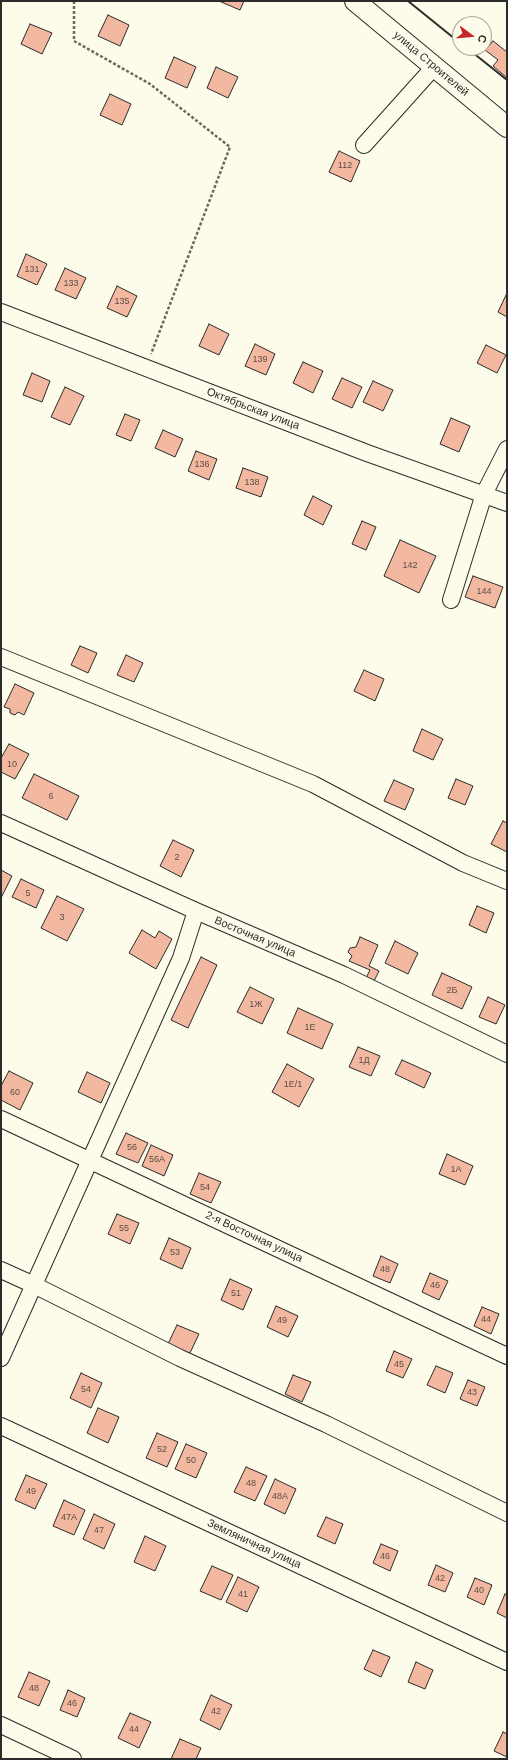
<!DOCTYPE html>
<meta charset="utf-8">
<style>
body{margin:0}
#map{position:relative;width:508px;height:1760px;overflow:hidden;background:#fdfbea;font-family:Arial,sans-serif}
canvas{display:block}
.frame{position:absolute;inset:0;border:2px solid #2b2b2b;pointer-events:none}
.north{position:absolute;left:452px;top:16px;width:40px;height:40px;box-sizing:border-box;background:#fdfbea;border:1px solid #a9a89e;border-radius:50%;rotate:106deg;font-size:11px;font-weight:700;line-height:16px;text-align:center;color:#2b2b2b}
.north::after{content:'';display:block;margin:auto;width:14px;height:18px;background:#c62828;clip-path:polygon(50% 0,100% 100%,50% 72%,0 100%)}
</style>
<div id="map">
<canvas width="508" height="1760"></canvas>
<div class="frame"></div>
<div class="north">С</div>
</div>
<script>
const ctx = document.querySelector('canvas').getContext('2d');
ctx.lineJoin = 'round';
function fill(path, color) { ctx.fillStyle = color; ctx.fill(path, 'evenodd'); }
const toPath = rows => new Path2D(rows.map(r => 'M' + r).join(''));
function trace(path, color, width, dash) { ctx.strokeStyle = color; ctx.lineWidth = width; ctx.lineCap = dash ? 'butt' : 'round'; ctx.setLineDash(dash || []); ctx.stroke(path); }
function drawText(font, color, halo, rows, align = 'center') {
  ctx.font = font + ' Arial,sans-serif'; ctx.lineWidth = 3; ctx.setLineDash([]); ctx.textBaseline = 'middle'; ctx.strokeStyle = halo; ctx.fillStyle = color; for (const [text, x, y, turn = 0] of rows) {
    ctx.save(); ctx.translate(x, y); ctx.rotate((+turn || 0) * Math.PI / 180); ctx.textAlign = isNaN(turn) ? turn : align; if (halo) ctx.strokeText(text, 0, 0); ctx.fillText(text, 0, 0); ctx.restore();
  }
}
const building = toPath([
 [219,1,244,1,240,10,219,1],
 [108,15,129,25,120,46,98,36,108,15],
 [30,24,52,33,42,54,21,44,30,24],
 [493,41,507,52,507,78,493,66,498,60,485,50,493,41],
 [174,57,196,67,187,88,165,78,174,57],
 [216,67,238,77,228,98,207,88,216,67],
 [110,94,131,104,122,125,100,115,110,94],
 [339,151,360,161,351,182,329,172,339,151],
 [26,254,47,264,37,285,17,276,26,254],
 [65,268,86,278,76,299,55,290,65,268],
 [117,286,137,296,127,317,107,308,117,286],
 [507,293,507,317,498,312,507,293],
 [209,324,229,334,219,355,199,346,209,324],
 [255,344,275,354,266,375,245,366,255,344],
 [486,345,506,355,497,373,477,363,486,345],
 [303,362,323,371,313,393,293,383,303,362],
 [32,373,50,381,42,402,23,395,32,373],
 [342,378,362,387,352,408,332,399,342,378],
 [373,381,393,390,383,411,363,402,373,381],
 [65,387,84,396,70,425,51,417,65,387],
 [125,414,140,420,131,441,116,435,125,414],
 [451,418,470,426,459,452,440,444,451,418],
 [163,430,183,439,175,457,155,448,163,430],
 [196,451,217,459,209,480,188,471,196,451],
 [243,468,268,477,261,497,236,488,243,468],
 [313,496,332,506,323,525,304,515,313,496],
 [362,521,376,527,366,550,352,544,362,521],
 [400,540,436,556,419,593,384,576,400,540],
 [473,576,503,587,495,608,465,597,473,576],
 [80,646,97,653,88,673,71,665,80,646],
 [126,655,143,663,134,682,117,675,126,655],
 [364,670,384,679,375,701,354,691,364,670],
 [15,684,34,693,24,715,18,712,15,715,10,713,10,709,4,707,15,684],
 [422,729,443,739,433,760,413,751,422,729],
 [9,744,29,754,15,779,1,772,1,758,9,744],
 [34,774,79,796,67,820,22,798,34,774],
 [456,779,473,786,465,805,448,798,456,779],
 [394,780,414,789,405,810,384,801,394,780],
 [503,821,507,823,507,852,491,844,503,821],
 [173,840,194,850,181,877,160,866,173,840],
 [1,870,12,876,1,898,1,870],
 [21,879,44,890,36,908,12,897,21,879],
 [57,896,84,909,67,941,41,928,57,896],
 [477,906,494,913,486,933,469,925,477,906],
 [142,930,155,938,159,931,172,939,156,969,129,953,142,930],
 [360,937,378,945,369,966,379,971,374,981,366,978,370,970,349,961,352,956,348,952,350,948,356,947,360,937],
 [395,941,418,953,408,974,385,963,395,941],
 [201,957,217,965,188,1028,171,1020,201,957],
 [442,973,472,987,462,1009,432,995,442,973],
 [250,987,274,999,262,1024,237,1012,250,987],
 [488,997,505,1005,496,1024,479,1017,488,997],
 [298,1008,333,1024,322,1049,287,1033,298,1008],
 [358,1047,380,1056,371,1076,349,1067,358,1047],
 [402,1060,431,1073,424,1088,395,1074,402,1060],
 [287,1064,314,1079,299,1107,272,1092,287,1064],
 [9,1071,33,1083,20,1110,1,1100,1,1086,9,1071],
 [87,1072,110,1083,101,1103,78,1092,87,1072],
 [126,1133,148,1143,138,1163,116,1154,126,1133],
 [151,1145,173,1155,164,1176,142,1166,151,1145],
 [447,1154,473,1166,465,1185,439,1174,447,1154],
 [199,1173,221,1182,211,1203,190,1194,199,1173],
 [117,1214,139,1223,130,1244,108,1234,117,1214],
 [169,1238,191,1248,182,1269,160,1259,169,1238],
 [381,1256,398,1264,390,1283,373,1276,381,1256],
 [430,1273,448,1281,439,1300,422,1292,430,1273],
 [230,1279,252,1289,243,1310,221,1300,230,1279],
 [276,1306,298,1316,288,1337,267,1327,276,1306],
 [482,1307,499,1314,491,1334,474,1326,482,1307],
 [177,1325,199,1334,189,1355,167,1346,177,1325],
 [394,1351,412,1359,403,1378,386,1371,394,1351],
 [436,1366,453,1373,445,1393,427,1385,436,1366],
 [81,1373,102,1383,91,1408,70,1398,81,1373],
 [293,1375,311,1382,302,1402,285,1394,293,1375],
 [468,1380,485,1387,477,1406,460,1399,468,1380],
 [98,1408,119,1417,108,1443,87,1433,98,1408],
 [157,1433,178,1442,167,1467,146,1458,157,1433],
 [186,1444,207,1453,196,1478,175,1469,186,1444],
 [246,1467,267,1476,255,1501,234,1492,246,1467],
 [26,1475,47,1484,35,1509,15,1500,26,1475],
 [275,1479,296,1489,285,1514,264,1504,275,1479],
 [64,1500,85,1510,74,1535,53,1526,64,1500],
 [94,1514,115,1524,104,1549,83,1539,94,1514],
 [326,1517,343,1524,335,1544,317,1536,326,1517],
 [145,1536,166,1546,155,1571,134,1562,145,1536],
 [381,1544,398,1551,390,1571,373,1563,381,1544],
 [436,1565,453,1573,445,1592,428,1585,436,1565],
 [212,1566,233,1575,221,1600,200,1591,212,1566],
 [238,1577,259,1587,247,1612,226,1602,238,1577],
 [475,1578,492,1585,484,1605,467,1597,475,1578],
 [505,1594,507,1594,507,1618,497,1613,505,1594],
 [373,1650,390,1657,381,1677,364,1669,373,1650],
 [416,1662,433,1670,425,1689,408,1682,416,1662],
 [29,1672,50,1681,39,1706,18,1697,29,1672],
 [68,1690,85,1698,77,1717,60,1710,68,1690],
 [211,1695,232,1705,220,1730,200,1720,211,1695],
 [130,1713,151,1722,139,1748,118,1738,130,1713],
 [503,1732,507,1734,507,1757,494,1751,503,1732],
 [180,1739,201,1748,196,1759,171,1759,180,1739]
]);
const path = toPath([
 [74,1,74,41,150,84,230,147,151,354]
]);
const minor = toPath([
 [364,145,434,67],
 [1,312,367,453,507,503],
 [451,600,484,494,507,449],
 [1,657,313,784,463,863,507,881],
 [1,823,196,911,344,975,507,1054],
 [1,1119,507,1356],
 [1,1270,34,1285,180,1358,326,1424,507,1513],
 [1,1358,181,958,196,911],
 [1,1426,507,1662],
 [1,1725,73,1759]
]);
const major = toPath([
 [355,1,507,127]
]);
const wall = toPath([
 [408,1,460,43],
 [467,48,507,80]
]);
const numberNames = [
 ["112",345,166],
 ["131",32,270],
 ["133",71,284],
 ["135",122,302],
 ["139",260,360],
 ["136",202,465],
 ["138",252,483],
 ["142",410,566],
 ["144",484,592],
 ["10",12,765],
 ["6",51,797],
 ["2",177,858],
 ["5",28,894],
 ["3",62,918],
 ["2Б",452,991],
 ["1Ж",256,1005],
 ["1Е",310,1028],
 ["1Д",364,1061],
 ["1Е/1",293,1085],
 ["60",15,1093],
 ["56",132,1148],
 ["56А",157,1160],
 ["1А",456,1170],
 ["54",205,1188],
 ["55",124,1229],
 ["53",175,1253],
 ["48",385,1270],
 ["46",435,1286],
 ["51",236,1294],
 ["44",486,1320],
 ["49",282,1321],
 ["45",399,1365],
 ["54",86,1390],
 ["43",472,1393],
 ["52",162,1450],
 ["50",191,1461],
 ["48",251,1484],
 ["49",31,1492],
 ["48А",280,1497],
 ["47А",69,1518],
 ["47",99,1531],
 ["46",385,1557],
 ["42",440,1579],
 ["40",479,1591],
 ["41",243,1595],
 ["48",34,1689],
 ["46",72,1704],
 ["42",216,1712],
 ["44",134,1730]
];
const streetNames = [
 ["улица Строителей",431,64,40],
 ["Октябрьская улица",253,409,21],
 ["Восточная улица",255,937,23],
 ["2-я Восточная улица",254,1237,25],
 ["Земляничная улица",254,1544,25]
];
fill(building, '#f2b8a0');
trace(building, '#2b2b2b', 1);
trace(minor, '#2b2b2b', 18);
trace(major, '#2b2b2b', 22);
trace(path, '#6a6964', 2.5, [3, 2]);
trace(minor, '#fdfbea', 16);
trace(major, '#fdfbea', 20);
trace(wall, '#2b2b2b', 2);
drawText('9px', '#5d4e48', null, numberNames);
drawText('11px', '#2b2b2b', '#fdfbea', streetNames);
</script>
